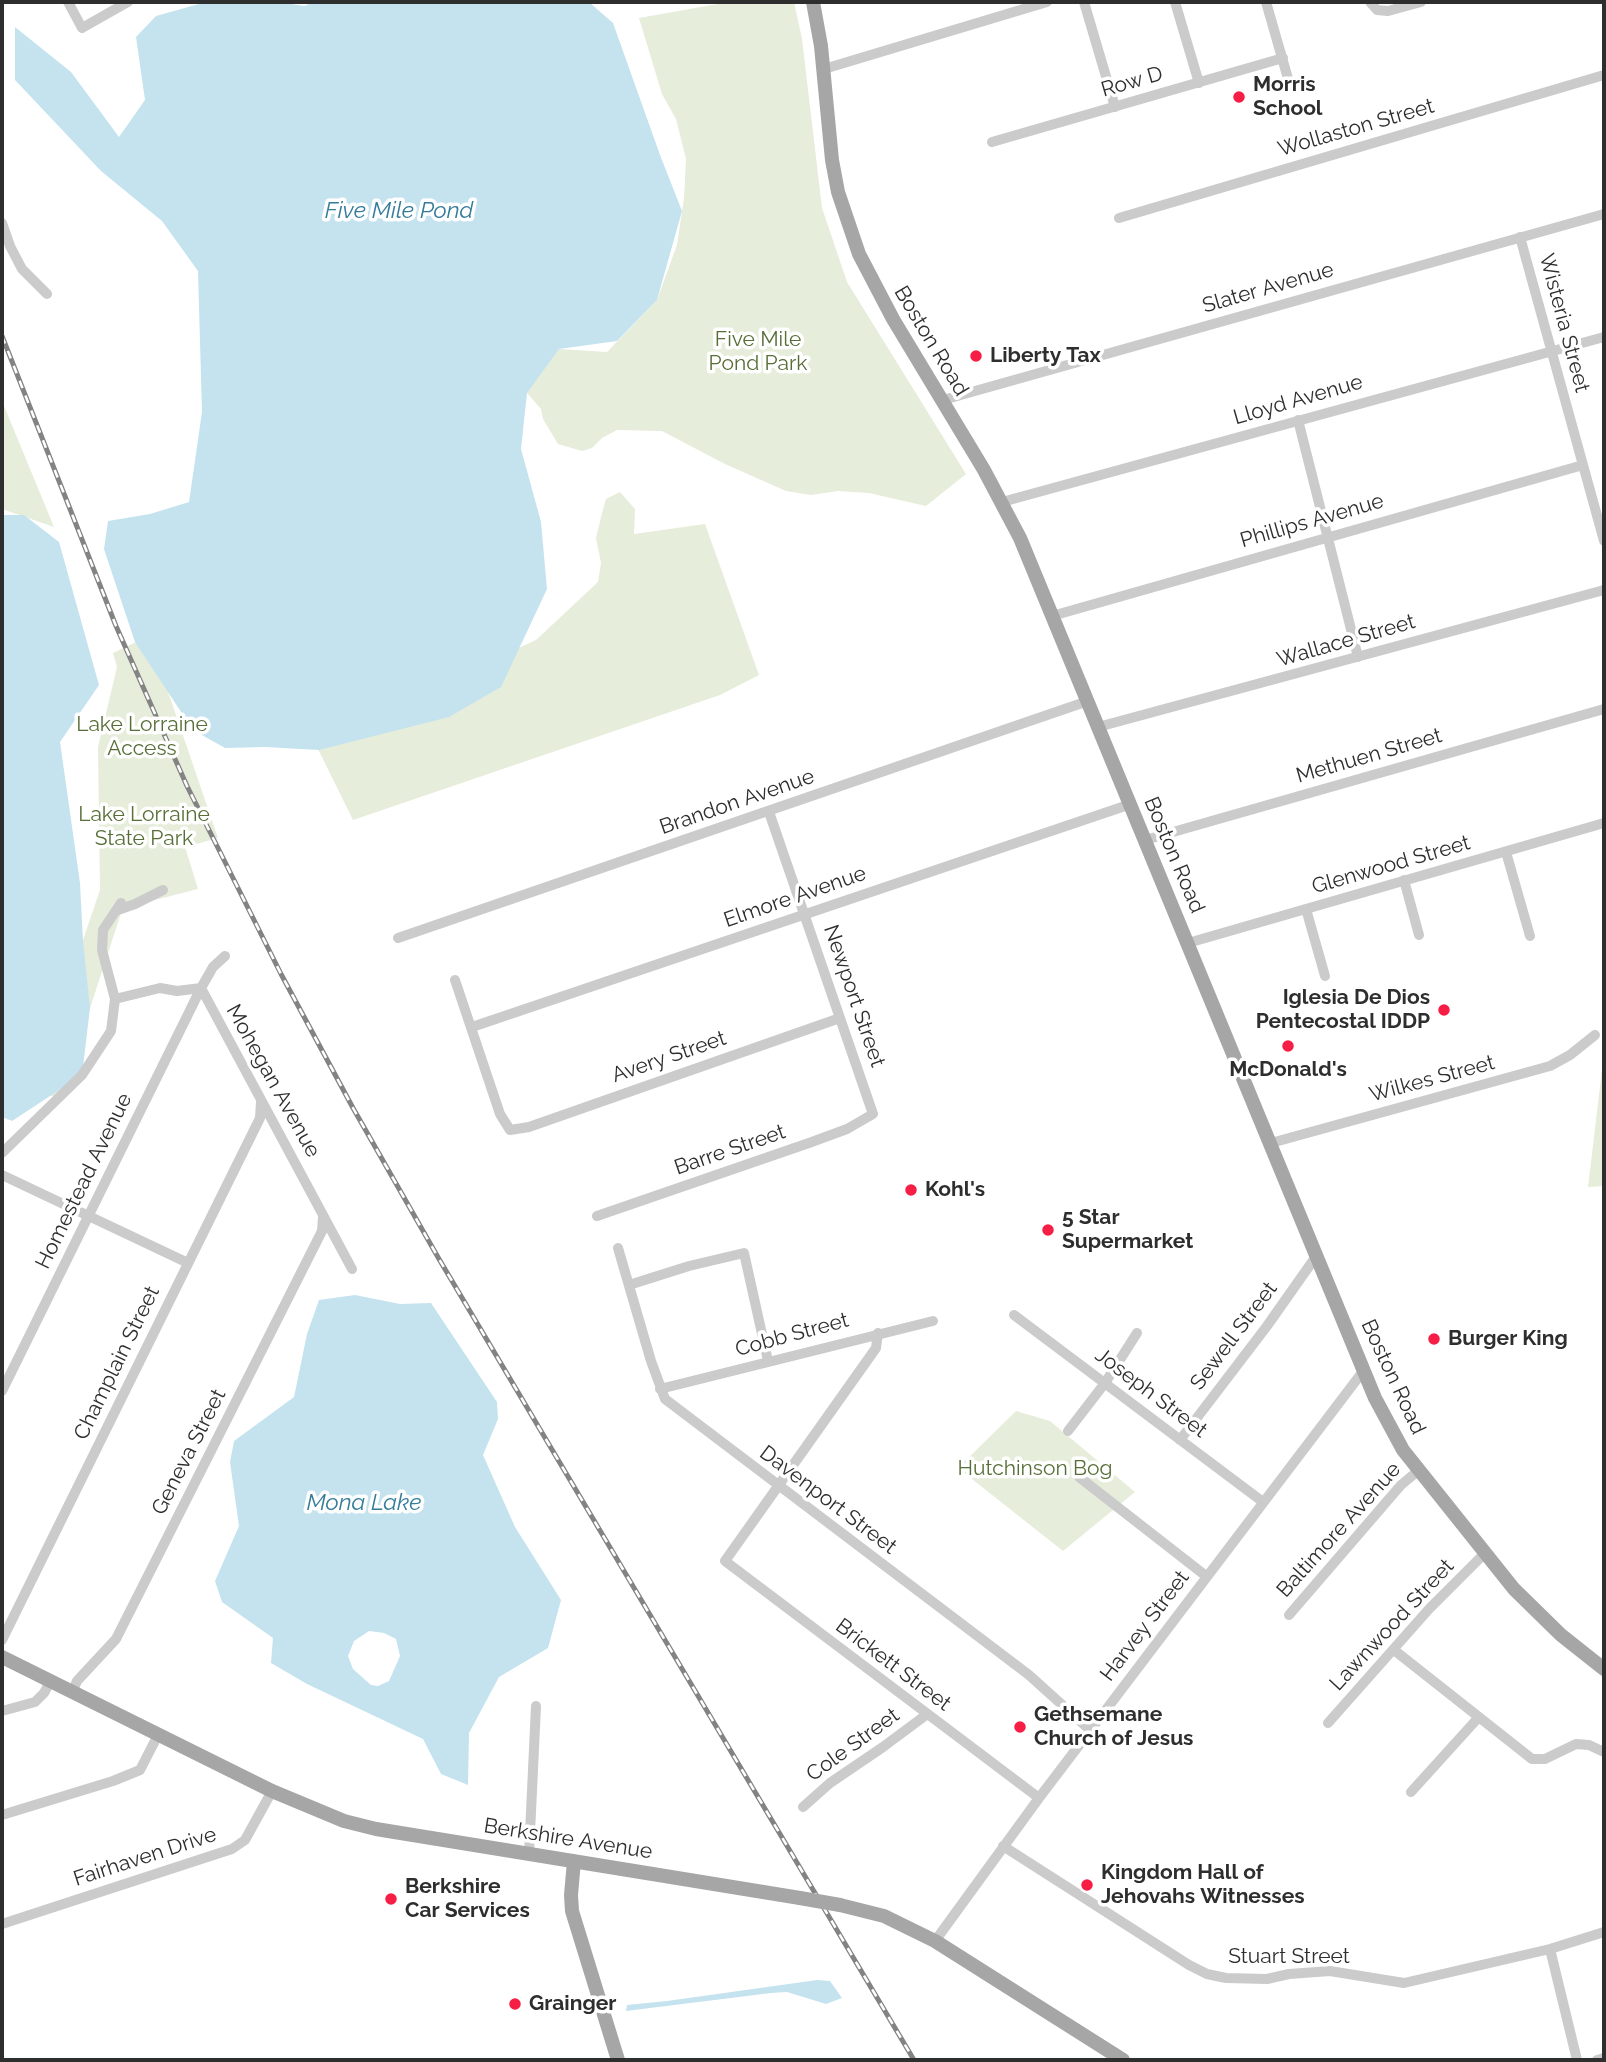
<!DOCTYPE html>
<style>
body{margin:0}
#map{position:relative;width:1606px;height:2062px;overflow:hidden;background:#fff;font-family:Raleway,sans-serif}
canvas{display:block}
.frame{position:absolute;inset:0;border:4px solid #2e2e2e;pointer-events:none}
</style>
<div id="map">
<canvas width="1606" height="2062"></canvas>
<div class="frame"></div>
</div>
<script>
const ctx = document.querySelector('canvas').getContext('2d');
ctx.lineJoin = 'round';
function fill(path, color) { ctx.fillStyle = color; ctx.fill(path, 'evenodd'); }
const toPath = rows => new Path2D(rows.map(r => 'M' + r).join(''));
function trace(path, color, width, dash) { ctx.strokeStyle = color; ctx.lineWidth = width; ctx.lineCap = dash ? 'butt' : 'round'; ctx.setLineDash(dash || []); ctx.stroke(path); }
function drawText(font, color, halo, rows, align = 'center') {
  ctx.font = font + ' Raleway,sans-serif'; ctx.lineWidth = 7; ctx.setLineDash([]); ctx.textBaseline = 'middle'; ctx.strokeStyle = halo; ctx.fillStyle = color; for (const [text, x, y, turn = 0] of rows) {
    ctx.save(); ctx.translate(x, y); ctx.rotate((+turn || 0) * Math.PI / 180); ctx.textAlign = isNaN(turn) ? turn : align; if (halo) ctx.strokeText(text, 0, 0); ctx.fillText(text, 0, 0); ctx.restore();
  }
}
const green = toPath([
 [729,2,794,2,802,39,822,208,847,282,966,474,926,506,869,493,838,491,811,495,786,491,725,464,662,431,617,430,602,438,592,448,582,451,558,444,543,419,541,409,527,393,537,372,559,349,607,352,657,300,677,245,684,198,686,159,676,119,662,94,639,18],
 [2,401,54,527,2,509],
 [620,492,635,509,634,534,705,524,759,675,720,695,353,820,285,682,488,662,536,640,598,582,601,563,596,538,602,513,606,499],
 [149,636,218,838,185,847,198,889,147,902,124,904,61,1097,4,1090,2,1066,38,1072,100,890,98,747,117,667,113,653],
 [1604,1053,1604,1186,1588,1187],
 [1016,1411,1050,1421,1135,1492,1063,1551,958,1468]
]);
const water = toPath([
 [206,2,277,2,305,6,312,2,589,2,613,23,660,155,682,211,657,300,617,341,559,349,527,393,521,449,541,522,547,589,501,687,449,717,319,750,265,747,225,748,193,730,135,642,104,549,108,521,150,514,189,502,202,412,198,271,162,221,101,171,15,80,15,27,71,72,119,137,145,100,136,37,156,16],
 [2,515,24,515,59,542,99,685,60,742,80,883,83,941,90,1008,82,1075,12,1121,2,1117],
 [355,1295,400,1304,431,1303,497,1402,498,1419,483,1455,515,1527,561,1600,548,1648,499,1677,469,1733,468,1785,441,1774,423,1739,307,1684,271,1663,273,1638,222,1602,215,1581,239,1526,230,1462,234,1441,294,1397,307,1334,319,1300],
 [369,1631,384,1633,396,1639,400,1656,389,1681,378,1686,371,1685,353,1669,348,1656,354,1641],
 [817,1980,830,1981,842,1998,826,2004,787,1992,771,1993,626,2011,627,2005,667,2001]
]);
const minor = toPath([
 [68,2,82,28,128,2],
 [1084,2,1115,107],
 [1175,2,1199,83],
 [1266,2,1291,89],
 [1370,2,1377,10,1388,11,1421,2],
 [824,69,1047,2],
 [992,142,1283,58],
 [1119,218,1604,75],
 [2,223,10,246,22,269,47,294],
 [1520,237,1604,541],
 [943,400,1604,214],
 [1298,420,1358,657],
 [1002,502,1604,337],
 [1052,616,1583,465],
 [1098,727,1604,590],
 [1145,840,1604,709],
 [1506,852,1530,936],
 [1404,880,1419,935],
 [1306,909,1325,976],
 [118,910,135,904,163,890],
 [398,938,1088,701],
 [1188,943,1604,823],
 [455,980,500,1114,510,1130,529,1127,840,1018],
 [115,999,160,988,177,991,201,988,352,1269],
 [472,1027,1131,804],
 [1271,1143,1550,1066,1570,1055,1595,1035],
 [2,1153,82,1075,111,1031,115,999,102,950,103,930,121,903],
 [2,1175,188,1263],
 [597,1216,809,1143,847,1129,873,1114,769,812],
 [618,1248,651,1361,665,1399,1029,1675,1090,1730],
 [629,1285,689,1266,744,1253,768,1361],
 [1014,1315,1263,1502],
 [878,1333,876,1348,725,1561,1039,1798],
 [660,1389,933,1321],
 [2,1391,201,988,213,967,225,956],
 [1068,1431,1105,1383,1137,1333],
 [1180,1440,1267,1326,1317,1255],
 [1079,1477,1206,1576],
 [1289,1615,1401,1485,1419,1470],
 [2,1640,260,1118,261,1102],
 [1394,1650,1532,1759,1545,1759,1576,1744,1589,1745,1604,1752],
 [72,1693,77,1681,116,1639,322,1231,323,1217],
 [2,1711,35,1702,44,1693,50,1682],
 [1328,1723,1429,1609,1485,1553],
 [1411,1792,1478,1718],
 [803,1807,830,1783,883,1747,926,1715],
 [2,1815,113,1781,140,1770,158,1735],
 [1003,1846,1189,1965,1207,1974,1226,1978,1267,1979,1289,1974,1330,1971,1404,1983,1550,1949,1604,1932],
 [529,1854,536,1706],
 [2,1924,232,1849,245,1840,272,1791],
 [935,1941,1039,1798,1364,1370],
 [1550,1949,1577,2060],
 [1597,2060,1604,2058]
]);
const major = toPath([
 [813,2,821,46,832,160,838,192,859,254,893,319,984,470,1020,538,1375,1398,1403,1450,1514,1589,1561,1635,1604,1669],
 [2,1657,272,1791,344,1821,376,1829,800,1898],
 [574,1861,571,1895,572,1911,618,2060],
 [840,1905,884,1916,935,1941,1123,2060]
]);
const rail = toPath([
 [2,336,116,626,187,786,281,974,353,1108,439,1259,914,2060]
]);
const majorBridge = toPath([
 [800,1898,840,1905]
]);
const markers = [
 [1239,97,7,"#f71e46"],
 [976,356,7,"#f71e46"],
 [1444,1010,7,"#f71e46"],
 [1288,1046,7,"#f71e46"],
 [911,1190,7,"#f71e46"],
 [1048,1230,7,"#f71e46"],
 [1434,1339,7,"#f71e46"],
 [1020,1727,7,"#f71e46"],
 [1087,1885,7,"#f71e46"],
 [391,1899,7,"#f71e46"],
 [515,2004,7,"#f71e46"]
];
const streetNames = [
 ["Row D",1132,82,-16],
 ["Wollaston Street",1356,128,-16],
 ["Slater Avenue",1268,288,-16],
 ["Wisteria Street",1564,323,75],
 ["Boston Road",931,341,59],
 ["Lloyd Avenue",1298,400,-16],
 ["Phillips Avenue",1312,521,-16],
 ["Wallace Street",1346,641,-16],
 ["Methuen Street",1369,756,-16],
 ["Brandon Avenue",737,802,-19],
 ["Boston Road",1174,855,67],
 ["Glenwood Street",1391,865,-16],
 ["Elmore Avenue",795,897,-19],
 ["Newport Street",854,996,71],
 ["Avery Street",669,1057,-19],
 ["Wilkes Street",1432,1079,-15],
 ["Mohegan Avenue",273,1081,61],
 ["Barre Street",730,1150,-19],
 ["Homestead Avenue",84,1181,-64],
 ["Cobb Street",792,1335,-15],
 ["Sewell Street",1234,1336,-53],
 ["Champlain Street",117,1363,-64],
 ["Boston Road",1393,1377,65],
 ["Joseph Street",1151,1393,37],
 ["Geneva Street",189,1452,-63],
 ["Davenport Street",828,1500,37],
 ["Baltimore Avenue",1339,1530,-48],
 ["Lawnwood Street",1392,1625,-47],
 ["Harvey Street",1145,1626,-53],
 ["Brickett Street",893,1665,37],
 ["Cole Street",853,1745,-36],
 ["Berkshire Avenue",568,1839,9],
 ["Fairhaven Drive",145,1857,-18],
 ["Stuart Street",1289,1957]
];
const poiNames = [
 ["Morris",1253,85],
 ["School",1253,109],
 ["Liberty Tax",990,356],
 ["Iglesia De Dios",1430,998,"right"],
 ["Pentecostal IDDP",1430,1022,"right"],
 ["McDonald's",1288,1070,"center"],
 ["Kohl's",925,1190],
 ["5 Star",1062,1218],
 ["Supermarket",1062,1242],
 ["Burger King",1448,1339],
 ["Gethsemane",1034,1715],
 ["Church of Jesus",1034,1739],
 ["Kingdom Hall of",1101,1873],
 ["Jehovahs Witnesses",1101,1897],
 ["Berkshire",405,1887],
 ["Car Services",405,1911],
 ["Grainger",529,2004]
];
const parkNames = [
 ["Five Mile",758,340],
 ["Pond Park",758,364],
 ["Lake Lorraine",142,725],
 ["Access",142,749],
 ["Lake Lorraine",144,815],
 ["State Park",144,839],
 ["Hutchinson Bog",1035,1469]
];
const waterNames = [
 ["Five Mile Pond",399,211],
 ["Mona Lake",364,1503]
];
fill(green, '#e6edda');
fill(water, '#c4e3ef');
trace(minor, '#cbcbcb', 10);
trace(major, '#a6a6a6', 14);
trace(rail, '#838383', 5);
trace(rail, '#fff', 2.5, [8]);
trace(majorBridge, '#a6a6a6', 14);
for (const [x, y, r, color] of markers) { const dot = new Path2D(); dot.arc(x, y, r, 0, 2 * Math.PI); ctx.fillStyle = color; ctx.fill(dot); trace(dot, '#fff', 2.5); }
drawText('21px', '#2e2e2e', '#fff', streetNames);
drawText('bold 21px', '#2e2e2e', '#fff', poiNames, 'left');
drawText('21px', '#576e37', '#fff', parkNames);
drawText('italic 23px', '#347c99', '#fff', waterNames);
</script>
